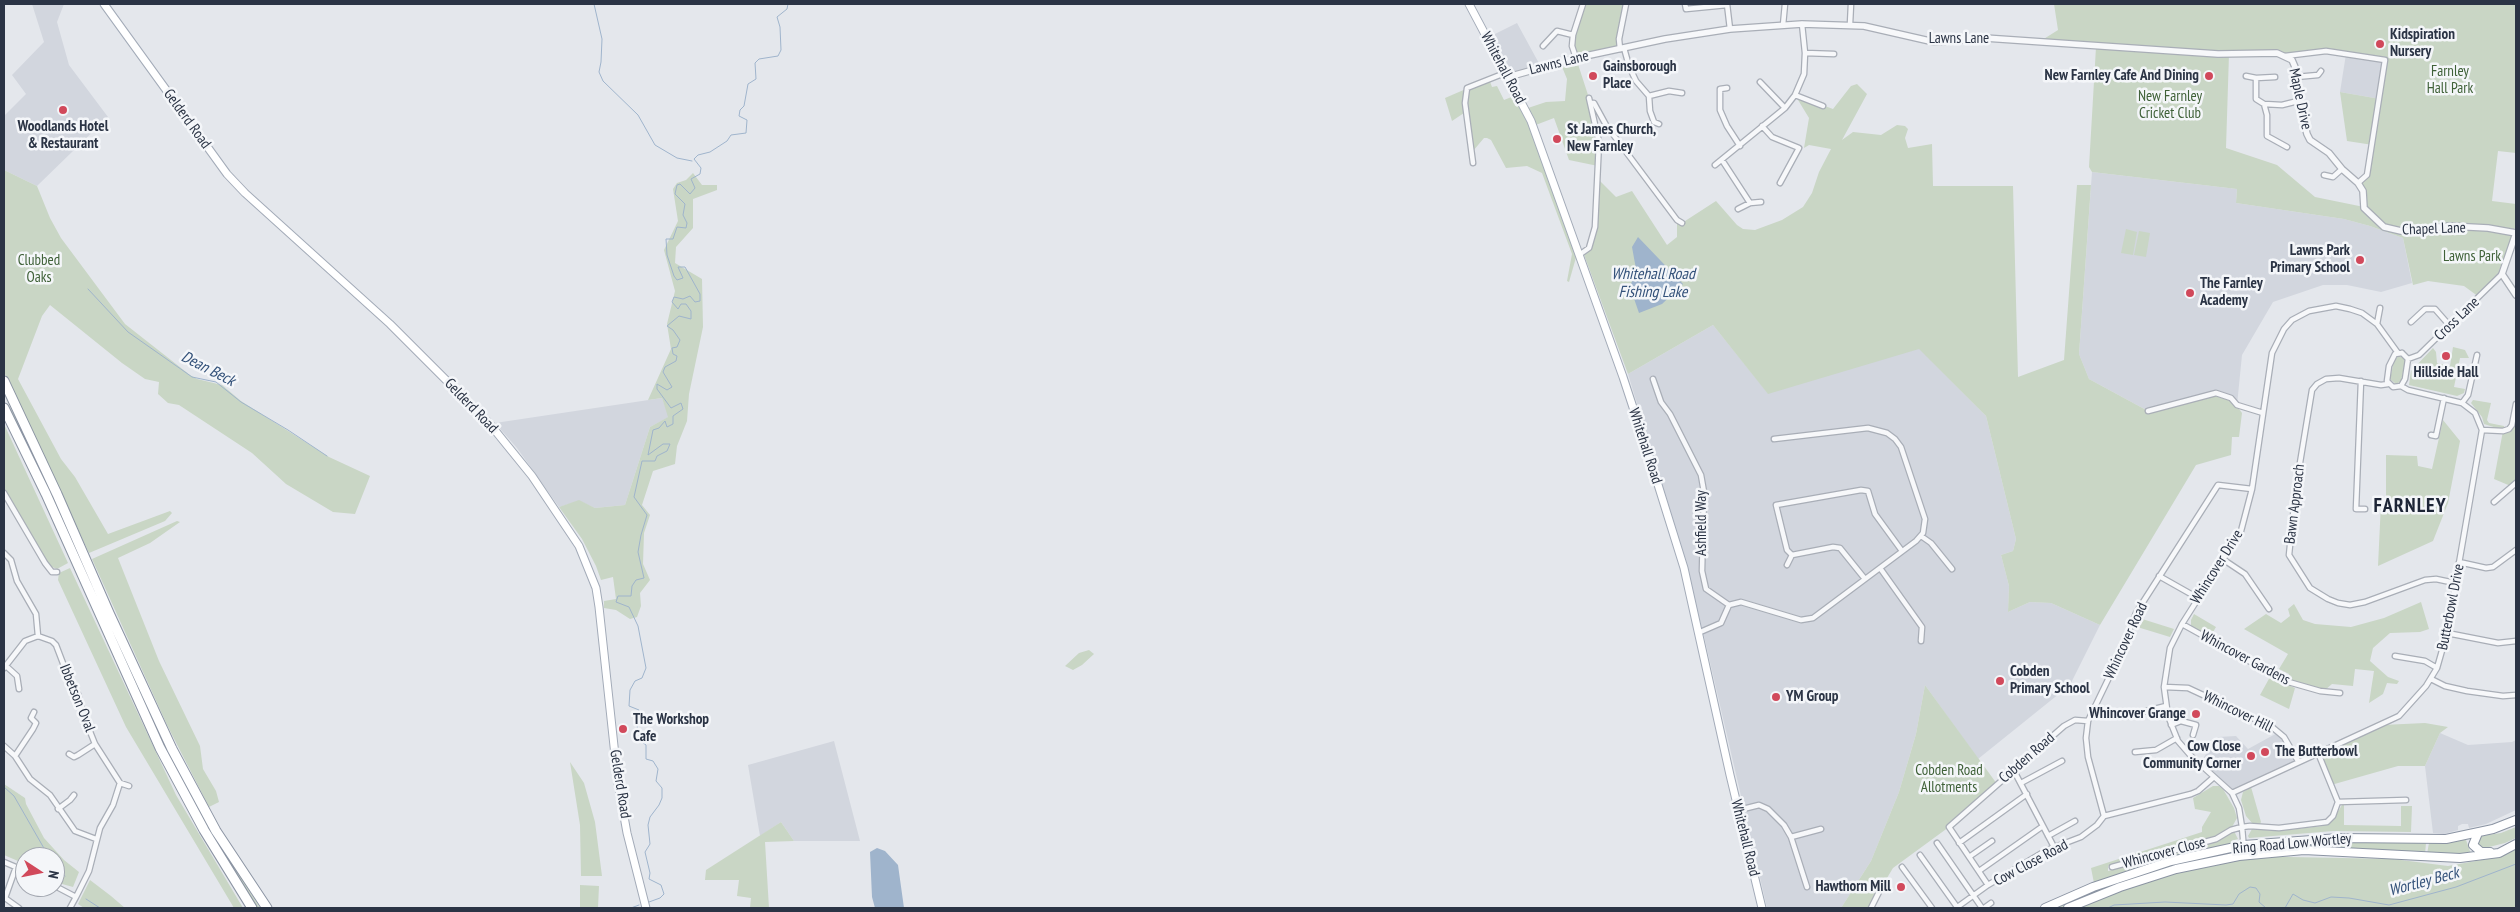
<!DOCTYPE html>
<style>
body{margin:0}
#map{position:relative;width:2520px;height:912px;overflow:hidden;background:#e4e7ec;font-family:"PT Sans Narrow",sans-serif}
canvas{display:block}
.frame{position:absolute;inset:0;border:5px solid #2b3445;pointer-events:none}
.north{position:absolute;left:15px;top:847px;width:50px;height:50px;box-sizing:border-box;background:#f4f6f9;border:1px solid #a4a8b1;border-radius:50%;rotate:101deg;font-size:14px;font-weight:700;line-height:20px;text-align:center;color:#2b3445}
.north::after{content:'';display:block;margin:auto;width:18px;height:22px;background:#d1495b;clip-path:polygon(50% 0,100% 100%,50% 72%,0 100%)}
</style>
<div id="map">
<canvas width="2520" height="912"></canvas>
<div class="frame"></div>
<div class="north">N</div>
</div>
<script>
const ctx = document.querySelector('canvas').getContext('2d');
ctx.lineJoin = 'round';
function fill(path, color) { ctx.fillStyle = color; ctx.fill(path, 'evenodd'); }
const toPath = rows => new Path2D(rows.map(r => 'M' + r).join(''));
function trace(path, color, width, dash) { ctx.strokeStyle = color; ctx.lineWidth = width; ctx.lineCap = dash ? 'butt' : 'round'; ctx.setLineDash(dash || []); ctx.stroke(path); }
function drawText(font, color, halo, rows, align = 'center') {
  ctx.font = font + ' "PT Sans Narrow",sans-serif'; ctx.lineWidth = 5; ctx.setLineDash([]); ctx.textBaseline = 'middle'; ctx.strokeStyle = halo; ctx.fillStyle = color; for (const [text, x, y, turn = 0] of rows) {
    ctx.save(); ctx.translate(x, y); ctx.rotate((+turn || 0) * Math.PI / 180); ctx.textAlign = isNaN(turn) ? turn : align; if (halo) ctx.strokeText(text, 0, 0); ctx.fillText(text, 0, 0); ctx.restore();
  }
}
const built = toPath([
 [32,4,64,4,57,22,69,65,108,117,37,186,4,170,4,116,26,94,12,75,44,42],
 [1517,23,1541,67,1508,77,1487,38],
 [2346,54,2385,60,2380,99,2340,92],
 [2092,172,2237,189,2236,203,2344,219,2370,226,2403,238,2412,283,2381,292,2347,285,2323,285,2273,302,2242,355,2237,405,2148,411,2089,379,2079,354],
 [1713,325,1768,393,1919,348,1986,416,2016,539,2013,551,2001,555,2009,586,2008,612,2030,602,2051,603,2100,625,2070,685,1978,759,1925,685,1916,734,1899,792,1871,861,1841,908,1767,908,1703,632,1679,541,1628,374],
 [662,398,669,417,650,427,625,505,595,508,579,501,559,507,517,448,495,423],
 [2279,732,2298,761,2232,793,2199,764,2218,737,2236,736,2248,749],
 [2440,733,2468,745,2512,742,2516,740,2516,810,2486,824,2469,828,2468,824,2462,824,2458,826,2458,830,2444,834,2433,833,2425,766],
 [834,741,860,841,794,841,781,822,760,836,748,765]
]);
const green = toPath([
 [1583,4,1626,4,1621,25,1620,49,1576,58,1589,98,1599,142,1598,166,1569,160,1554,118,1533,126,1525,109,1546,102,1565,101,1567,79,1560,62,1576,58,1572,46],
 [2054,4,2516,4,2516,153,2498,151,2492,201,2516,204,2516,225,2499,271,2502,274,2479,297,2464,286,2428,281,2413,285,2403,238,2370,226,2344,219,2236,203,2237,189,2092,172,2089,167,2096,47,2039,42,2058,30],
 [2326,51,2384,60,2380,99,2340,92,2347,141,2373,145,2367,175,2358,183,2364,207,2315,197,2277,165,2226,148,2229,54,2295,54],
 [1489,79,1492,87,1497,86,1504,100,1514,96,1528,124,1577,254,1569,282,1567,281,1572,254,1542,173,1527,166,1506,168,1491,140,1487,138,1484,138,1473,151,1464,113,1452,121,1445,98],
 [1857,84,1867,94,1842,140,1853,132,1881,135,1897,125,1905,126,1908,129,1905,138,1908,148,1932,144,1933,186,2013,186,2018,377,2064,360,2077,185,2091,185,2079,354,2089,379,2148,411,2216,393,2231,398,2242,413,2239,437,2232,437,2231,455,2196,465,2100,625,2051,603,2030,602,2008,612,2009,586,2001,555,2013,551,2016,539,1986,416,1919,349,1768,394,1713,325,1628,374,1583,252,1589,248,1595,227,1598,179,1616,197,1632,191,1667,245,1677,237,1677,220,1682,223,1716,201,1737,225,1743,229,1755,230,1782,220,1803,207,1812,193,1819,172,1831,149,1809,145,1804,148,1809,118,1795,95,1833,109,1851,86],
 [4,170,37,186,50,218,61,238,125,324,190,375,197,379,222,385,241,401,329,457,370,476,355,514,333,512,286,484,252,453,179,405,168,403,158,394,159,382,145,379,122,363,50,305,42,316,18,379,61,459,75,477,108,534,170,511,172,513,165,521,89,553,4,372],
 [693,173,702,185,717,185,717,190,693,199,693,228,676,247,675,263,702,279,703,327,689,394,687,421,677,446,675,464,653,471,642,505,650,515,644,533,643,564,650,580,640,593,641,606,637,617,630,619,616,610,604,608,604,601,616,599,613,577,601,580,596,566,582,539,559,507,579,500,595,508,625,505,650,427,668,417,662,398,648,400,671,349,667,324,675,291,664,250,678,221,673,189,677,183,686,180],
 [2126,229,2137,232,2133,255,2121,253],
 [2139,231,2150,233,2146,257,2134,255],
 [2453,347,2465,350,2469,358,2460,358,2454,387,2465,389,2464,393,2457,396,2409,385,2411,371,2433,348,2436,352,2437,363,2450,366],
 [2398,356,2404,358,2405,362,2401,381,2396,384,2390,379,2394,361],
 [4,395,44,476,174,761,213,833,260,908,257,908,233,871,172,762],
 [2473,400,2491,403,2487,420,2489,423,2504,426,2504,428,2500,429,2484,424,2482,417,2471,403],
 [2443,420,2460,441,2448,503,2433,541,2378,566,2381,503,2386,502,2386,455,2417,456,2418,466,2432,469],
 [4,424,68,563,57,569,50,566,4,489],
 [2512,425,2516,426,2516,483,2513,487,2494,479,2503,431],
 [177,521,180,522,150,543,118,558,159,661,200,746,203,769,216,791,219,802,209,807,167,725,92,559],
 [70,568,176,795,243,908,234,908,126,727,58,580,59,573],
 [2421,602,2429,629,2420,632,2390,633,2373,648,2370,661,2388,677,2399,681,2397,684,2387,683,2383,694,2369,703,2374,671,2355,669,2353,686,2332,684,2325,690,2301,684,2288,679,2289,674,2279,669,2288,654,2244,629,2266,614,2281,623,2290,616,2288,609,2294,604,2303,620,2315,624,2351,627,2384,618],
 [2194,614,2216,627,2210,637,2191,627,2191,620],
 [2139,618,2174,629,2170,637,2134,626],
 [1089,650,1094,654,1082,665,1073,670,1065,666,1079,653],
 [2270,677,2295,688,2289,709,2260,695],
 [1925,685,1997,784,1949,827,1893,868,1869,908,1841,908,1871,861,1899,792,1916,734],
 [2425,723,2448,727,2440,733,2425,766,2398,766,2331,785,2318,753,2383,725],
 [570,762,584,783,595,822,602,876,581,876,580,825],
 [4,784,25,798,26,804,44,838,64,860,79,872,73,887,55,882,55,857,25,857,25,864,4,855],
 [2213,786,2219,786,2223,789,2234,808,2237,818,2232,827,2216,837,2108,866,2108,871,2216,841,2234,831,2238,839,2231,841,2232,845,2157,863,2094,883,2091,868,2202,832,2202,827,2211,812,2195,809,2193,798],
 [2251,787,2261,822,2260,824,2252,823,2246,816,2241,800,2243,792],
 [2342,805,2344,805,2344,825,2401,826,2401,806,2412,806,2411,832,2333,831,2249,838,2248,836,2252,829,2278,831,2323,826,2333,820],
 [781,822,794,841,765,842,769,908,750,908,751,898,737,896,739,880,705,880,706,870],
 [2516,827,2516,838,2505,843,2481,849,2477,844,2481,836,2501,833],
 [2463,840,2466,840,2471,854,2427,854,2429,843],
 [2321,841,2368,841,2426,843,2425,854,2285,846,2252,847],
 [2516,844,2516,908,2068,908,2120,887,2239,856,2393,859,2448,866,2487,859],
 [2224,852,2225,856,2084,898,2060,908,2053,908,2147,871],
 [90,880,111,896,125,908,84,908,78,904],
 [580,885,599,886,598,908,580,908]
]);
const water = toPath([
 [1638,237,1683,284,1662,304,1639,313,1630,287,1636,269,1632,247],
 [877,848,885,851,898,865,904,908,875,908,872,897,870,852]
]);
const stream = toPath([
 [594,4,602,39,601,62,599,72,603,81,638,115,655,145,677,158,692,161],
 [88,289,128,332,185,372,192,377,216,382,241,402,288,430,327,456],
 [4,787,14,796,49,857],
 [55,864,65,876],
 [86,899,100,908],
 [649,902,660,898,664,894,661,885,649,879,650,873,645,852,650,844,648,825,650,817,659,805,662,798,662,788,656,781,658,769,653,761,646,759,646,745,638,739,637,722,639,710,629,706,630,690,635,681,642,678,646,668,638,626,629,607,616,602,618,596,631,596,632,586,636,580,644,578,638,552,641,535,647,515,634,497,642,461,655,461,657,456,667,451,670,444,663,444,648,455,653,430,659,428,665,421,667,427,673,424,673,416,683,409,681,403,671,408,657,389,657,384,667,390,672,387,663,372,665,367,676,361,677,356,673,354,672,348,677,347,680,340,673,330,667,326,679,316,691,319,691,311,686,304,681,304,678,309,672,302,674,297,683,299,690,296,695,302,700,301,700,294,685,267,678,267,683,278,677,280,674,276,667,255,666,239,673,239,677,227,686,228,687,223,683,215,685,204,675,194,677,185,680,184,690,194,695,188,691,179,700,174,701,168,694,159,698,155,710,152,727,141,731,135,746,133,747,120,739,116,740,110,744,106,748,84,756,79,755,63,759,59,778,56,781,50,780,27,777,17,787,9,788,4],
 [631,908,639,905],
 [2108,908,2114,905,2165,902,2226,905,2233,904,2239,894,2250,887,2256,888,2260,894,2259,902,2266,908],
 [2285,908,2293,894,2303,900,2315,903,2331,897,2349,898,2389,905,2456,887,2516,864]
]);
const minor = toPath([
 [1685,4,1686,9,1727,5],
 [1727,4,1730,29],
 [1850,24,1851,4],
 [1783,25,1785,4],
 [1543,46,1557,31,1573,35],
 [1624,48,1629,66,1636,81,1649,96,1669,91,1682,93],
 [1620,49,1619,39,1626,4],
 [1805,53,1834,54],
 [2285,56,2326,51,2385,60,2367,175,2358,183],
 [1576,58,1572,46,1573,35,1583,4],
 [2246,76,2256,78],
 [2296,77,2318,75,2321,71],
 [1760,82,1785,108],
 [1727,88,1720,89,1720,110,1727,126,1740,146],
 [1795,95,1823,106],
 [1649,96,1650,111,1654,122,1659,124],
 [1591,103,1594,103,1606,125,1677,220,1682,223],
 [2264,104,2256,99,2256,78,2275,77],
 [1762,126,1772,137,1799,148,1780,183],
 [2287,147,2267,136,2267,115,2264,104,2282,105,2298,101],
 [1722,160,1750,203,1761,202],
 [1473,163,1465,103,1467,88,1505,73],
 [1715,165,1785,108,1795,95,1804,74,1805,53,1802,24],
 [2324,175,2333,177,2342,169],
 [1738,209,1750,203],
 [1579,255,1589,248,1595,227,1599,142,1589,98],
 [2411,322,2425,309,2435,309,2450,326],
 [2377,324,2380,308],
 [2402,353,2408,359,2405,379,2401,386,2393,387,2387,381,2389,366,2395,354,2402,353],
 [2408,359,2419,355,2502,274],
 [1653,379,1661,402,1670,414,1701,475,1704,492,1702,571,1706,589,1729,605],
 [2361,381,2356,509,2365,509],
 [2388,384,2381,385,2339,378,2326,379,2317,384,2312,390,2296,487,2289,555,2310,588,2328,599,2338,603,2350,605,2365,602,2425,580,2436,579,2455,583],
 [2462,403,2468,395,2477,355],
 [2148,411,2216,393,2231,398,2237,405,2263,413],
 [2482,430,2503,431,2509,429,2512,425,2516,404],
 [2431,435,2436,436,2444,398],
 [4,493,45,563,52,572,57,572],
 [2494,502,2516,483],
 [1921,536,1931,543,1952,569],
 [4,553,11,560,17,581,36,614,38,636],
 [2224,560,2245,574,2269,609],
 [2459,562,2486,568,2493,567,2516,550],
 [1787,565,1792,555],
 [1880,568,1922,627,1921,641],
 [2159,576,2198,598],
 [1865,579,1840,548,1833,547,1792,555,1787,550,1776,505,1861,490,1868,491,1875,514,1902,551],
 [2182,624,2285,681,2320,691,2340,693],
 [1698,633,1721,623,1729,605,1741,602,1801,620,1813,618,1916,541,1923,533,1925,519,1901,447,1895,439,1887,433,1868,428,1774,439],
 [2447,633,2498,643,2516,641],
 [2395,656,2425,661,2437,668],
 [6,666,17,676,19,689],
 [4,668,25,641,38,636,52,641,56,645,69,679,78,694,85,719,95,744,120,783,113,805,100,828,89,871,76,897],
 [2431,679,2445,686,2467,691,2503,696,2516,695],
 [2164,687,2188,688,2272,727,2284,737,2298,761],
 [2094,709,2116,716,2127,716,2166,706],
 [2171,725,2181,721,2196,725,2193,735],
 [4,746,15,756,30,779,50,795,75,831,96,839],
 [2135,752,2156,750,2177,738],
 [69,754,74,757,78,755,95,744],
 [15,756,33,729,36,723,31,718,34,712],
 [2013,769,2054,847],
 [120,783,129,786],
 [2021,783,2062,761],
 [2232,793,2399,716,2426,686,2437,668,2447,633,2482,430,2475,413,2462,403,2408,390,2401,386],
 [2338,802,2406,800],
 [58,809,70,800,74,795],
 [1739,810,1759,805,1768,809,1784,825,1791,837,1807,887],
 [2104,816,2088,757,2086,738,2088,721,2117,661,2136,613,2218,485,2252,489],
 [2104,816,2191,794,2198,791,2214,777],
 [2048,836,2075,821],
 [1791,837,1821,829],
 [1937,843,1982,908],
 [1959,843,2027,794],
 [1920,855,1957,907],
 [2240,855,2244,850,2242,827,2239,808,2232,793,2191,756,2178,741,2168,716,2164,687,2170,648,2182,624,2241,531,2252,489,2272,353,2284,329,2292,320,2309,311,2336,306,2350,309,2362,313,2377,324,2398,353],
 [1969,857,1992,841],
 [4,862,25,871],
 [16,867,5,898,19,908],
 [1902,867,1932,908],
 [2112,867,2216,839,2231,830,2242,827,2250,826,2279,828,2327,822,2333,816,2338,802,2318,753],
 [1979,871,2043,826],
 [1988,885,1949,827,2064,726,2075,720,2088,721],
 [55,886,76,897,70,908],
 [1871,908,1881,888],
 [1956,908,1988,885,2047,850,2081,837,2097,825,2104,816],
 [1984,908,1991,903]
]);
const tertiary = toPath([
 [1508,77,1576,58,1665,39,1730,29,1802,24,1864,26,1934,42,1985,38,2218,54,2277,53,2292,60,2295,67,2296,91,2307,134,2310,140,2329,153,2342,169,2358,183,2363,191,2364,208,2384,227,2401,231,2450,226,2488,228,2516,233],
 [2516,233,2502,274,2516,295]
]);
const primary = toPath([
 [104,4,227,174,245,193,390,324,489,423,532,476,579,546,596,588,599,607,618,783,627,833,646,908],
 [1469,4,1531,121,1623,377,1650,459,1684,568,1730,775,1762,908]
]);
const trunk = toPath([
 [2478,833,2473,845,2481,852,2490,852],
 [2045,908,2093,887,2171,861,2244,845,2339,838,2446,839,2493,829,2516,820],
 [2068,908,2120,887,2176,869,2239,856,2304,850,2460,858,2499,853,2516,844]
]);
const motorway = toPath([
 [4,381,57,494,109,613,172,749,216,831,267,908],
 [4,408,46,494,160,748,204,830,252,908]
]);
const markers = [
 [2380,44,5,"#d1495b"],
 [1593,76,5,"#d1495b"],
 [2209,76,5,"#d1495b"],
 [63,110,5,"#d1495b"],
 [1557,139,5,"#d1495b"],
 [2360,260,5,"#d1495b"],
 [2190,293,5,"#d1495b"],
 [2446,356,5,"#d1495b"],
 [2000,681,5,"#d1495b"],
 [1776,697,5,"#d1495b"],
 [2196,714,5,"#d1495b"],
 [623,729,5,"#d1495b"],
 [2265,752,5,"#d1495b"],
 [2251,756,5,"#d1495b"],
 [1901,887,5,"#d1495b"]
];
const poiNames = [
 ["Kidspiration",2390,35],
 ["Nursery",2390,52],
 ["Gainsborough",1603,67],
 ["Place",1603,84],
 ["New Farnley Cafe And Dining",2199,76,"right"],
 ["Woodlands Hotel",63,127,"center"],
 ["& Restaurant",63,144,"center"],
 ["St James Church,",1567,130],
 ["New Farnley",1567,147],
 ["Lawns Park",2350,251,"right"],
 ["Primary School",2350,268,"right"],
 ["The Farnley",2200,284],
 ["Academy",2200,301],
 ["Hillside Hall",2446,373,"center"],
 ["Cobden",2010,672],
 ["Primary School",2010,689],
 ["YM Group",1786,697],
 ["Whincover Grange",2186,714,"right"],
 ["The Workshop",633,720],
 ["Cafe",633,737],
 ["Cow Close",2241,747,"right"],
 ["Community Corner",2241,764,"right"],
 ["The Butterbowl",2275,752],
 ["Hawthorn Mill",1891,887,"right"]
];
const streetNames = [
 ["Lawns Lane",1959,39],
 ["Lawns Lane",1559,63,-14],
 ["Whitehall Road",1503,68,62],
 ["Maple Drive",2300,99,78],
 ["Gelderd Road",187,119,54],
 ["Chapel Lane",2434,229,-2],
 ["Cross Lane",2457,319,-44],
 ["Gelderd Road",471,406,46],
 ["Whitehall Road",1645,446,72],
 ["Bawn Approach",2295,504,-83],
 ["Ashfield Way",1702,523,-90],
 ["Whincover Drive",2217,567,-58],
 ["Butterbowl Drive",2451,607,-79],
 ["Whincover Road",2126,641,-65],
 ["Whincover Gardens",2245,658,28],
 ["Ibbetson Oval",77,698,68],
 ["Whincover Hill",2238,712,26],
 ["Cobden Road",2027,758,-41],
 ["Gelderd Road",620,784,81],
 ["Whitehall Road",1745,838,76],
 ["Ring Road Low Wortley",2292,844,-5],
 ["Whincover Close",2164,853,-15],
 ["Cow Close Road",2031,863,-28]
];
const parkNames = [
 ["Farnley",2450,72],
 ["Hall Park",2450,89],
 ["New Farnley",2170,97],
 ["Cricket Club",2170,114],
 ["Lawns Park",2472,257],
 ["Clubbed",39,261],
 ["Oaks",39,278],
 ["Cobden Road",1949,771],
 ["Allotments",1949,788]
];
const waterNames = [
 ["Whitehall Road",1653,274],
 ["Fishing Lake",1653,292],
 ["Dean Beck",208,369,27],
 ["Wortley Beck",2424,882,-15]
];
const districtNames = [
 ["FARNLEY",2410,506]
];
fill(built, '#d2d6de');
fill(green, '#c9d6c5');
fill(water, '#9fb4cc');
trace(stream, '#9fb4cc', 1);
trace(minor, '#a9aeb7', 7);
trace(tertiary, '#a9aeb7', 8);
trace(primary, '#a3abb8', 9);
trace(trunk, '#8b94a3', 10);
trace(motorway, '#8b94a3', 11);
trace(minor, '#f7f8fa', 4.5);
trace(tertiary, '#f7f8fa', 5.5);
trace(primary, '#fff', 7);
trace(trunk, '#fff', 8);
trace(motorway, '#fff', 9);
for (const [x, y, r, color] of markers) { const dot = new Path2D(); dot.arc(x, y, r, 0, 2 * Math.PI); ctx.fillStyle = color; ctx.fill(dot); trace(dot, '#f4f6f9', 2); }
drawText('bold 15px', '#2b3445', '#f4f6f9', poiNames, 'left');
drawText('15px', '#2b3445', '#f4f6f9', streetNames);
drawText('15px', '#3f6138', '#f4f6f9', parkNames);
drawText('italic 16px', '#34527a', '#f4f6f9', waterNames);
ctx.letterSpacing = '1px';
drawText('bold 20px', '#1d2536', '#f4f6f9', districtNames);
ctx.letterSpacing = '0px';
</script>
